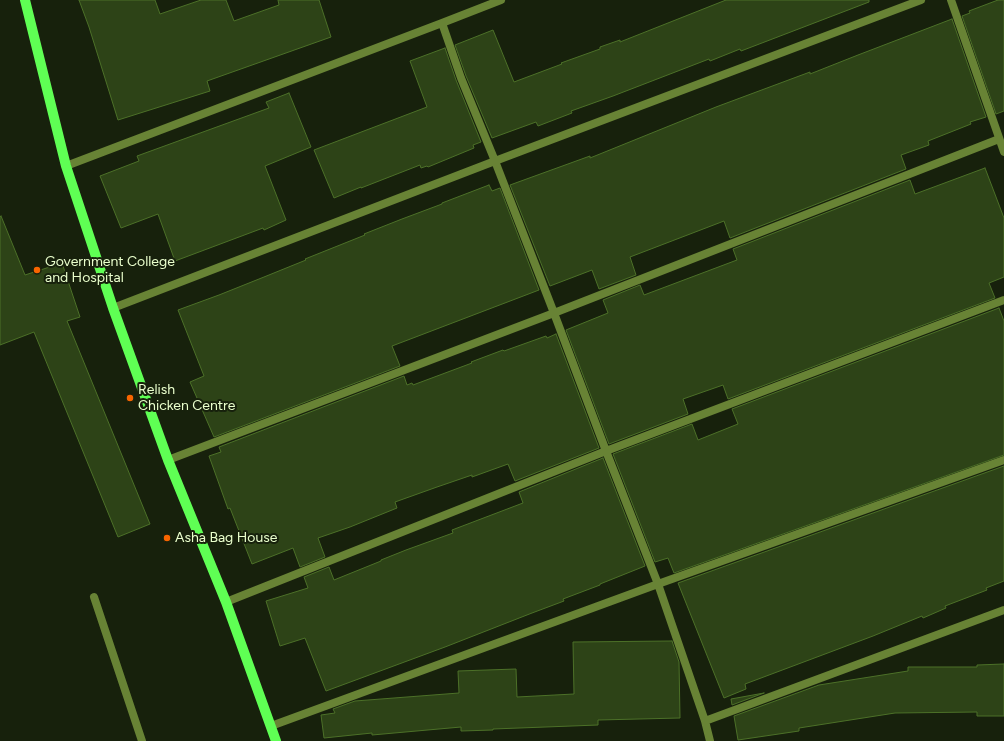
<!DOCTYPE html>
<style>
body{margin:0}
canvas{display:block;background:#17210c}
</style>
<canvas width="1004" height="741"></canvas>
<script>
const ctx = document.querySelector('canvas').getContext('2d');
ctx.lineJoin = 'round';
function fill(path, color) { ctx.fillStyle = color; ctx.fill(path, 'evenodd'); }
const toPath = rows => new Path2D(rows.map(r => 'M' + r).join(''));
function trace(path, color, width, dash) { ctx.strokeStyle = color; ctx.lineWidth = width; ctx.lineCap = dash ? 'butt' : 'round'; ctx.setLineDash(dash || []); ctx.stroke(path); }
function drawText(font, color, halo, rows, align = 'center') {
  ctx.font = font + ' Figtree,sans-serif'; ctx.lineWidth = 4; ctx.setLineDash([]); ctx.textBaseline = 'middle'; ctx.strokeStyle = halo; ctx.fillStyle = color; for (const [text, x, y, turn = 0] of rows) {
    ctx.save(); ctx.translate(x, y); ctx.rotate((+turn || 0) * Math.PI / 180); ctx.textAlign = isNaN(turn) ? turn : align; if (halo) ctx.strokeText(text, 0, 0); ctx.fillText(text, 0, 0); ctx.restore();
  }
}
const building = toPath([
 [79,0,155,0,160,14,201,0,226,0,234,21,279,5,278,0,319,0,331,37,207,81,210,91,118,120,89,27,79,0],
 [726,0,869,0,869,2,741,51,740,49,710,61,709,59,613,96,571,111,572,113,538,126,536,122,492,138,466,76,455,45,493,30,514,82,562,64,561,63,600,49,600,47,620,40,620,42,726,0],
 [998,0,1004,0,1004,111,996,114,962,16,970,13,969,11,998,0],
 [952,19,986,117,970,122,971,124,928,141,929,145,901,155,906,169,730,238,724,221,630,257,636,275,599,289,592,270,550,286,510,185,590,156,590,158,716,107,810,72,810,74,858,55,952,19],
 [445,48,456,80,481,142,473,145,474,148,428,167,427,166,421,168,420,165,361,188,361,187,334,198,314,150,427,107,410,61,445,48],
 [289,93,311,147,265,166,286,220,264,230,263,228,175,261,158,214,121,228,100,176,139,161,137,156,269,108,266,102,289,93],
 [985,168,1004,218,1004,277,989,283,995,298,728,399,723,385,683,399,688,414,609,444,566,330,608,313,603,300,640,285,644,295,737,260,733,249,910,180,915,194,985,168],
 [489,185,492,191,500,188,539,290,392,346,400,366,214,437,190,382,204,376,178,310,219,295,264,277,306,260,305,259,365,235,364,234,402,219,442,204,442,203,489,185],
 [1,216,25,275,62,263,80,317,67,321,150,524,118,537,34,332,0,345,0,217,1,216],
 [999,308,1004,321,1004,455,674,573,668,558,655,562,613,454,692,424,698,440,738,424,732,409,999,308],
 [556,334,599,448,515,481,508,464,472,477,472,475,437,487,395,502,397,508,350,527,318,538,325,557,300,567,293,548,252,564,230,508,228,509,209,456,221,452,219,447,404,376,407,385,412,383,413,385,472,363,471,362,503,350,504,351,546,336,547,338,556,334],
 [603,458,645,566,600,584,600,585,563,599,564,601,532,613,445,647,326,691,305,638,280,646,266,601,308,588,304,577,329,567,334,580,381,561,381,560,406,550,453,533,452,530,523,503,519,492,603,458],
 [1004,466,1004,581,986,588,987,590,945,606,946,608,923,618,922,616,873,636,745,684,746,689,724,698,678,583,1004,466],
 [672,641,679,662,680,718,598,720,598,725,493,729,493,730,461,731,461,727,372,735,372,733,324,738,321,715,335,713,333,709,355,701,459,693,458,671,516,669,517,697,574,694,573,642,672,641],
 [1004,664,1004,716,977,716,977,712,895,713,799,728,799,731,738,740,734,716,819,685,908,671,908,667,977,667,977,665,1004,664],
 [764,693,732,705,731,699,764,693]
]);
const service = toPath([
 [94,597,142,741]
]);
const minor = toPath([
 [951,0,1004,152],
 [442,23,461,78,495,161,554,313,606,451,658,584,705,721],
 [66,166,442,23,501,0],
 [113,308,495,161,921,0],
 [168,460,554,313,999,139],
 [226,602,606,451,1004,300],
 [271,726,658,584,1004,460],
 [710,741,705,721,1004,610]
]);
const primary = toPath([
 [25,0,66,166,113,308,168,460,226,602,276,741]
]);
const markers = [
 [37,270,4,"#f86500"],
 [130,398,4,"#f86500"],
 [167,538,4,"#f86500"]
];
const poiNames = [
 ["Government College",45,262],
 ["and Hospital",45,278],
 ["Relish",138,390],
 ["Chicken Centre",138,406],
 ["Asha Bag House",175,538]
];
fill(building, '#2d4317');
trace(building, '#4c7028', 1);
trace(service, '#688335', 8);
trace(minor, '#688335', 8);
trace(primary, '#5fff54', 10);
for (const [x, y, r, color] of markers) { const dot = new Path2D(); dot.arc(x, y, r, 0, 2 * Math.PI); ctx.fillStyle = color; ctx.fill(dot); trace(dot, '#17210c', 1.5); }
drawText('14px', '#eaffcd', '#17210c', poiNames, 'left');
</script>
